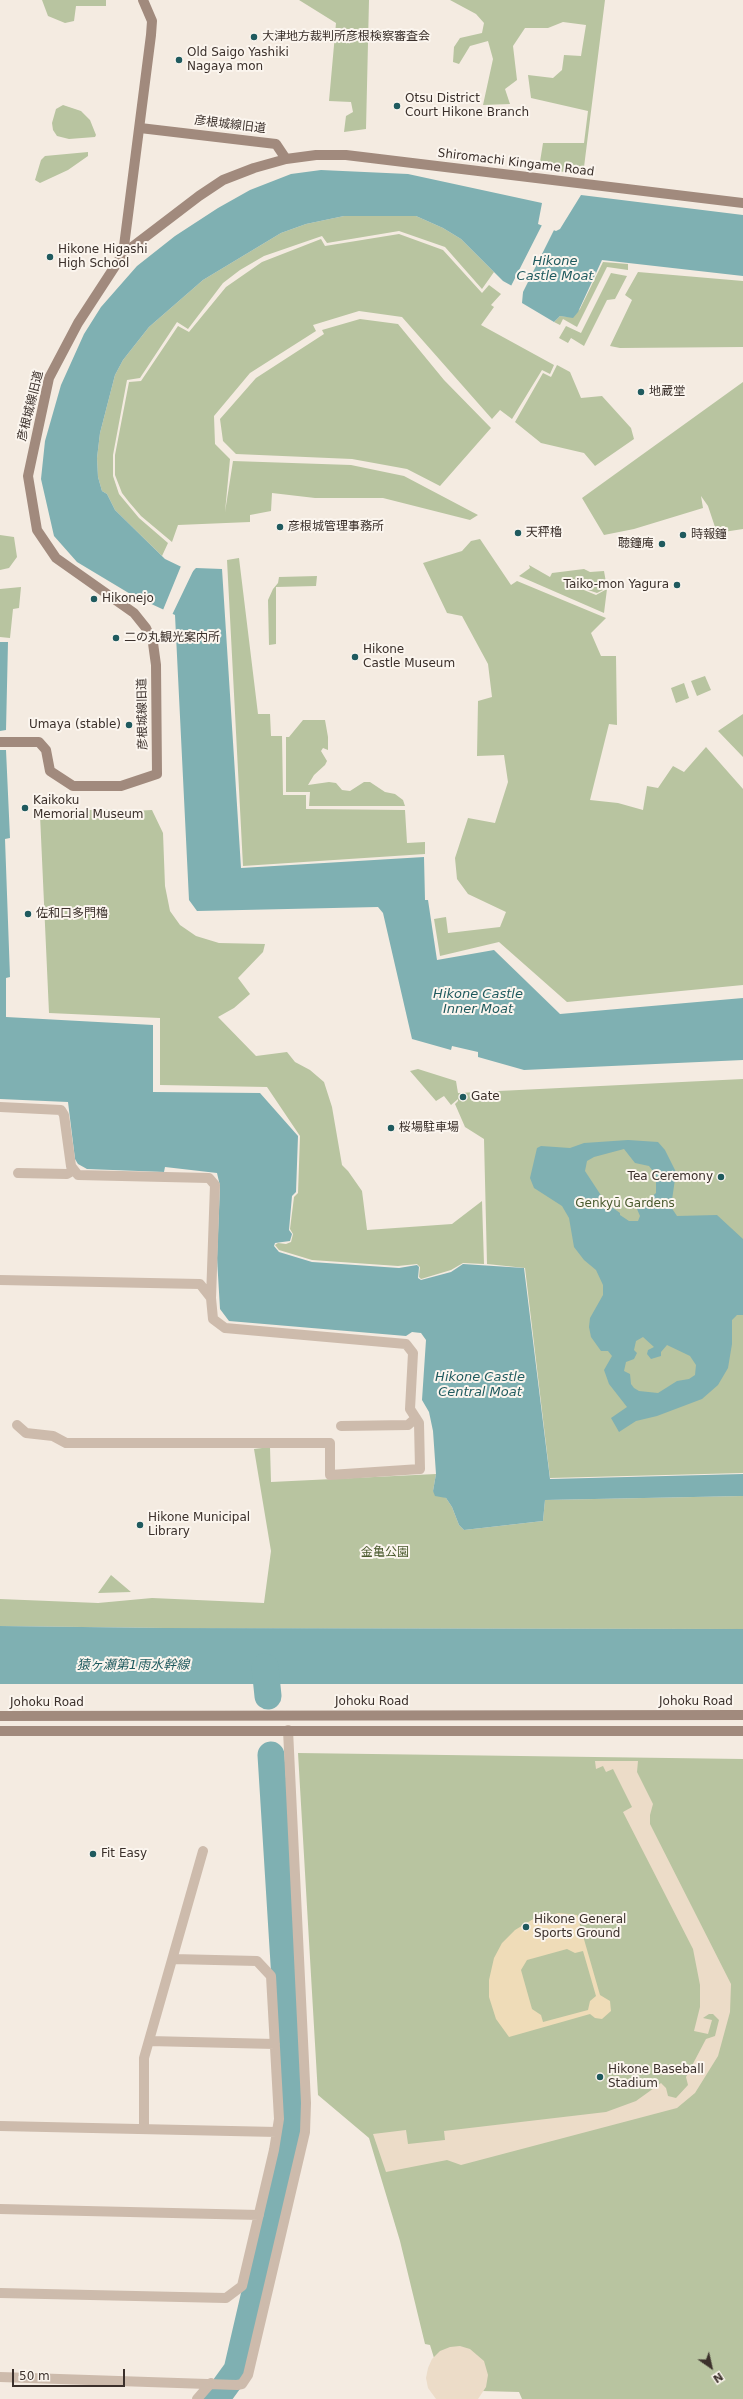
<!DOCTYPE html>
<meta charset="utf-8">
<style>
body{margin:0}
#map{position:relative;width:743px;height:2399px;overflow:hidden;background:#f4ebe1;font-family:"DejaVu Sans",sans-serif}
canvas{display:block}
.north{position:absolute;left:691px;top:2347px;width:40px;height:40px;-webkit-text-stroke:3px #fbf5ee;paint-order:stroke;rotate:146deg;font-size:11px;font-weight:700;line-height:16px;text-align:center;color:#3b302b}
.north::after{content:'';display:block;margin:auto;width:14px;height:18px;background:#3b302b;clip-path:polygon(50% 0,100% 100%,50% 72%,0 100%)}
.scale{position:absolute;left:12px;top:2369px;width:113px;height:18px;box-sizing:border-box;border:2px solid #3b302b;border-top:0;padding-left:5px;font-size:12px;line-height:14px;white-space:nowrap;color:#3b302b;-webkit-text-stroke:3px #fbf5ee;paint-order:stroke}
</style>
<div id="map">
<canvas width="743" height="2399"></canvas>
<div class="north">N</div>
<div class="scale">50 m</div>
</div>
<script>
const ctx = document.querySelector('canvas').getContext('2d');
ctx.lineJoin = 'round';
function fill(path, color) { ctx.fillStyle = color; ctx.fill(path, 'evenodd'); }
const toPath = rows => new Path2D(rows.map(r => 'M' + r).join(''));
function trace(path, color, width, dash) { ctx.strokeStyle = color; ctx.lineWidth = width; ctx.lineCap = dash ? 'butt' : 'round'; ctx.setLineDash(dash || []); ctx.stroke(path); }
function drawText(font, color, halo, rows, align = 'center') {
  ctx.font = font + ' "DejaVu Sans","Noto Sans JP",sans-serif'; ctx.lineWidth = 4; ctx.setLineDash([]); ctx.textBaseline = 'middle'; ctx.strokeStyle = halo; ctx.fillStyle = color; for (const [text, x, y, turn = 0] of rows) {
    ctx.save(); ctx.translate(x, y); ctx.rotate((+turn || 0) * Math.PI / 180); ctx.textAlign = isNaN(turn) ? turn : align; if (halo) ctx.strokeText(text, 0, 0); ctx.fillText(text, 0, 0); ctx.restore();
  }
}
const green = toPath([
 [42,0,106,0,106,6,76,6,74,21,65,23,48,16],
 [299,0,369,0,366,129,344,132,346,116,353,112,351,102,329,101,336,23],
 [450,0,605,0,583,175,539,168,543,143,584,143,588,111,531,98,528,75,553,78,562,70,564,55,581,56,586,25,563,22,548,28,525,28,513,46,517,80,505,89,510,104,483,105,493,59,488,41,470,46,459,64,453,62,454,47,460,38,482,33,484,23,476,14],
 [63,105,81,111,90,120,96,135,95,137,69,139,57,136,53,130,52,123,56,109],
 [88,152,88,156,68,170,40,183,35,180,41,160,45,156],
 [383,215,416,216,443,228,461,239,494,272,482,289,445,247,399,231,327,243,322,236,264,256,240,270,223,283,188,329,177,322,140,378,127,380,113,455,113,476,119,494,139,518,168,543,162,556,115,510,107,494,102,491,98,477,97,458,100,433,115,375,123,360,149,327,203,280,281,233,306,224,344,216],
 [399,234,443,250,482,293,489,285,501,294,491,305,494,307,481,325,554,365,550,374,542,370,512,419,500,410,492,419,402,317,359,311,313,325,316,331,250,373,214,416,215,444,230,459,225,512,233,461,351,465,404,476,478,515,470,520,383,498,315,498,272,493,271,511,250,515,250,522,178,525,172,542,141,516,129,502,122,493,115,475,115,455,129,382,141,381,178,326,189,332,226,287,262,262,321,239,325,246],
 [603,262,628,264,628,270,607,267,577,327,563,319,560,325,554,322,560,316,570,317,580,309],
 [638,272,743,281,743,347,620,348,610,346,632,300,625,295],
 [611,273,627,276,615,299,607,300,584,346,571,338,568,343,559,338,566,326,581,333],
 [360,319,398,324,444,380,491,428,440,486,407,469,352,459,236,454,223,441,220,419,256,378,324,334,322,330],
 [557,365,570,372,581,398,602,396,631,428,634,439,595,466,584,453,541,443,515,422,543,373,551,377],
 [743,382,743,529,717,533,708,506,701,496,703,508,634,529,604,535,582,498],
 [0,535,14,537,17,557,9,568,0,570],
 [480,539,511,585,517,581,606,618,591,633,601,656,616,656,617,725,609,724,590,800,618,803,643,810,647,786,658,788,673,766,684,772,706,747,743,789,743,985,567,1002,499,942,440,956,434,919,446,917,448,933,500,927,506,912,468,894,457,879,455,858,468,818,495,823,508,782,504,755,477,756,478,701,492,697,488,664,462,616,447,613,423,563,462,551,471,541],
 [239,558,258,714,270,714,271,736,282,736,283,795,306,795,306,809,405,810,407,843,425,842,425,854,243,866,227,560],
 [529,565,550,577,552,573,584,569,590,572,604,571,607,588,597,593,567,583,596,595,607,589,604,613,519,576,530,568],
 [317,576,316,586,276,587,276,644,269,645,268,600,273,589,278,583,279,577],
 [21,587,19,608,13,609,10,638,0,637,0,589],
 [705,676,711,690,697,696,691,681],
 [684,683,689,698,676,703,671,688],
 [743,714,743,757,718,731],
 [303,720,325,720,328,737,328,750,323,748,321,751,327,761,325,765,314,775,308,785,329,782,336,783,342,790,350,791,364,782,370,782,385,792,395,794,403,800,405,806,309,806,310,792,286,792,286,737,289,737],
 [101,809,134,811,152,810,163,833,165,886,170,911,180,925,196,936,219,943,265,944,263,952,238,978,250,994,234,1008,218,1017,256,1056,287,1052,295,1062,310,1070,324,1082,332,1107,342,1165,348,1171,362,1191,367,1230,452,1224,482,1201,484,1264,463,1263,451,1270,421,1279,419,1277,420,1267,417,1264,398,1266,312,1260,279,1250,275,1245,278,1243,286,1244,291,1242,293,1234,290,1229,294,1197,298,1193,300,1136,267,1087,160,1085,160,1018,49,1013,40,815],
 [418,1069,456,1081,458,1093,743,1079,743,1473,550,1478,525,1268,487,1264,484,1139,465,1127,455,1104,458,1101,458,1099,451,1105,444,1096,436,1101,410,1071],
 [270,1447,271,1482,436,1474,433,1491,446,1498,452,1507,459,1525,464,1530,543,1521,545,1500,743,1496,743,1629,165,1628,0,1626,0,1599,98,1603,152,1598,264,1603,271,1551,254,1449],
 [111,1575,131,1592,98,1593],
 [298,1753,743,1759,743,2399,522,2399,519,2392,444,2390,430,2345,425,2344,400,2241,369,2138,318,2095]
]);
const sand = toPath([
 [559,1913,577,1915,600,1995,610,2001,611,2011,602,2019,595,2018,590,2014,509,2037,496,2019,489,1997,489,1980,494,1958,502,1943,515,1930,535,1918],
 [567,1949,575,1953,583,1951,596,1996,590,2001,588,2010,543,2022,541,2015,532,2009,521,1970,527,1960]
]);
const plaza = toPath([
 [595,1761,638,1761,637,1772,653,1804,650,1815,650,1824,731,1984,730,2012,718,2056,695,2093,677,2108,461,2165,447,2160,386,2172,373,2134,406,2130,408,2144,445,2140,444,2131,606,2112,636,2101,661,2083,666,2088,668,2096,676,2098,688,2085,686,2077,706,2039,715,2036,719,2020,713,2014,709,2014,703,2018,712,2020,708,2034,694,2031,700,2007,700,1985,693,1949,623,1812,632,1807,613,1769,606,1772,603,1766,596,1769],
 [460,2346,470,2349,484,2361,488,2375,486,2387,478,2399,436,2399,428,2388,426,2378,428,2368,432,2359,440,2351,450,2347]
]);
const water = toPath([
 [321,170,408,174,542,203,538,224,556,231,560,229,581,195,743,215,743,276,602,260,578,312,573,318,560,316,554,322,522,303,523,292,503,281,461,239,443,228,416,216,344,216,306,224,281,233,203,280,149,327,123,360,115,375,100,433,97,458,98,477,102,491,107,494,115,510,165,559,192,572,196,568,222,569,241,868,424,857,425,900,428,900,437,960,494,950,560,1014,743,998,743,1060,524,1070,478,1057,478,1052,452,1046,451,1050,412,1039,383,913,378,907,197,911,189,900,175,615,132,595,77,562,54,536,41,479,45,441,61,385,84,334,101,307,137,266,175,236,218,208,250,190,291,174],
 [0,642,8,642,6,730,0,731],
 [0,750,6,750,10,838,5,839,10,977,6,978,6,1017,153,1025,153,1092,260,1093,298,1136,296,1192,292,1196,289,1230,292,1234,290,1241,275,1243,274,1246,279,1252,312,1262,399,1268,417,1265,419,1267,418,1278,421,1280,451,1272,463,1264,524,1268,550,1479,743,1474,743,1496,545,1500,543,1521,464,1530,459,1525,452,1507,446,1498,435,1496,433,1491,436,1474,433,1431,429,1412,422,1400,426,1340,421,1333,412,1332,406,1336,229,1321,220,1309,217,1258,220,1186,217,1173,165,1167,164,1172,87,1169,78,1164,75,1159,68,1102,0,1099],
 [628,1140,658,1142,665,1150,676,1172,671,1207,677,1216,717,1215,743,1239,743,1315,737,1315,732,1320,732,1344,728,1368,718,1385,702,1399,657,1416,636,1421,619,1432,611,1418,627,1407,609,1384,604,1370,612,1356,608,1351,601,1351,591,1337,589,1327,590,1318,603,1295,603,1285,596,1270,584,1260,574,1247,569,1218,562,1206,534,1188,530,1178,537,1148,541,1146,570,1148,584,1143],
 [624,1149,635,1163,649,1166,656,1175,656,1193,637,1209,640,1216,638,1221,629,1221,620,1215,620,1213,606,1203,585,1171,587,1161,594,1157],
 [643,1337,654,1347,648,1350,647,1354,651,1359,661,1356,661,1352,667,1345,690,1356,696,1365,695,1375,689,1379,677,1381,658,1393,639,1391,634,1388,631,1384,630,1374,624,1371,626,1362,634,1359,637,1353,634,1350,636,1341],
 [0,1626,165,1628,743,1629,743,1684,0,1684]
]);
const pier = toPath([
 [543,223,555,228,522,294,510,288],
 [181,566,192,570,195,567,172,615,163,610]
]);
const river = toPath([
 [265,1667,268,1696],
 [216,2399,237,2370,294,2124,271,1755]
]);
const street = toPath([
 [0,1107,61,1110,64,1115,71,1166,78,1175,209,1178,215,1185,211,1298,213,1319,225,1328,406,1344,413,1353,410,1409,419,1423,420,1469,330,1475,330,1443,66,1443,53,1436,26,1433,17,1425],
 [18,1173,67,1174,74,1170],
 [0,1280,200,1284,211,1298],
 [341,1426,408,1425,416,1418],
 [149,2041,275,2044],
 [0,2126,277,2132],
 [144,2128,144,2058,203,1851],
 [0,2209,259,2215],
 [0,2293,226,2298,242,2286,274,2150,279,2119,271,1976,257,1961,173,1959],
 [0,2377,237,2385,242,2384,248,2375,305,2132,306,2103,288,1730],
 [197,2399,211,2383]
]);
const secondary = toPath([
 [140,128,276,144,286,159],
 [123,254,151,35,152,21,143,0],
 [0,742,39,742,46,750,50,771,73,786,121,786,157,774,156,665,153,643,146,628,134,613,56,558,37,530,28,476,49,378,78,323,123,254,199,196,223,180,254,168,286,159,316,155,346,155,743,203],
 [0,1716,743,1715],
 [0,1731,743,1731]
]);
const markers = [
 [254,37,4,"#1f5a5e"],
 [179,60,4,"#1f5a5e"],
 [397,106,4,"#1f5a5e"],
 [50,257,4,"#1f5a5e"],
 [641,392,4,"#1f5a5e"],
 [280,527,4,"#1f5a5e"],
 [518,533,4,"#1f5a5e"],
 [683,535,4,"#1f5a5e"],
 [662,544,4,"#1f5a5e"],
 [677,585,4,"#1f5a5e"],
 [94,599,4,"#1f5a5e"],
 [116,638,4,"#1f5a5e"],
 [355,657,4,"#1f5a5e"],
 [129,725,4,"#1f5a5e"],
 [25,808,4,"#1f5a5e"],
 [28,914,4,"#1f5a5e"],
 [463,1097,4,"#1f5a5e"],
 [391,1128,4,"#1f5a5e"],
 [721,1177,4,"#1f5a5e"],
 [140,1525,4,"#1f5a5e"],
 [93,1854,4,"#1f5a5e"],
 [526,1927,4,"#1f5a5e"],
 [600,2077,4,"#1f5a5e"]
];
const poiNames = [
 ["大津地方裁判所彦根検察審査会",262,37],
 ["Old Saigo Yashiki",187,53],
 ["Nagaya mon",187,67],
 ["Otsu District",405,99],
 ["Court Hikone Branch",405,113],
 ["Hikone Higashi",58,250],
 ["High School",58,264],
 ["地蔵堂",649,392],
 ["彦根城管理事務所",288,527],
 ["天秤櫓",526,533],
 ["時報鐘",691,535],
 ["聴鐘庵",654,544,"right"],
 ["Taiko-mon Yagura",669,585,"right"],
 ["Hikonejo",102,599],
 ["二の丸観光案内所",124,638],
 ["Hikone",363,650],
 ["Castle Museum",363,664],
 ["Umaya (stable)",121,725,"right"],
 ["Kaikoku",33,801],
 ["Memorial Museum",33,815],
 ["佐和口多門櫓",36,914],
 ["Gate",471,1097],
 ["桜場駐車場",399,1128],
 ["Tea Ceremony",713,1177,"right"],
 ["Hikone Municipal",148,1518],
 ["Library",148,1532],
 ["Fit Easy",101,1854],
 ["Hikone General",534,1920],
 ["Sports Ground",534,1934],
 ["Hikone Baseball",608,2070],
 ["Stadium",608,2084]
];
const streetNames = [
 ["彦根城線旧道",230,125,7],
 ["Shiromachi Kingame Road",516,163,7],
 ["彦根城線旧道",31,406,-76],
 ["彦根城線旧道",143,714,-91],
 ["Johoku Road",372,1702],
 ["Johoku Road",696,1702],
 ["Johoku Road",47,1703]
];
const parkNames = [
 ["Genkyū Gardens",625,1204],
 ["金亀公園",385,1553]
];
const waterNames = [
 ["Hikone",555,262],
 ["Castle Moat",555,277],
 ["Hikone Castle",478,995],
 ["Inner Moat",478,1010],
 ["Hikone Castle",480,1378],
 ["Central Moat",480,1393],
 ["猿ヶ瀬第1雨水幹線",133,1666]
];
fill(green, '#b8c4a0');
fill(sand, '#efdcb8');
fill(plaza, '#ecdcc8');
fill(water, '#7fb0b2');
fill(pier, '#f4ebe1');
trace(river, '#7fb0b2', 27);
trace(street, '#cdbbac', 10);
trace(secondary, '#a18a7d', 10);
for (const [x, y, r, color] of markers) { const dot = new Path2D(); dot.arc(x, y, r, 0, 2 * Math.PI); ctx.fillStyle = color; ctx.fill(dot); trace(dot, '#fbf5ee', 1.5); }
drawText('12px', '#3b302b', '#fbf5ee', poiNames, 'left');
drawText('12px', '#3b302b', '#fbf5ee', streetNames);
drawText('12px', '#4a5a2e', '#fbf5ee', parkNames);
drawText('italic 13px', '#1f5a5e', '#fbf5ee', waterNames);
</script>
